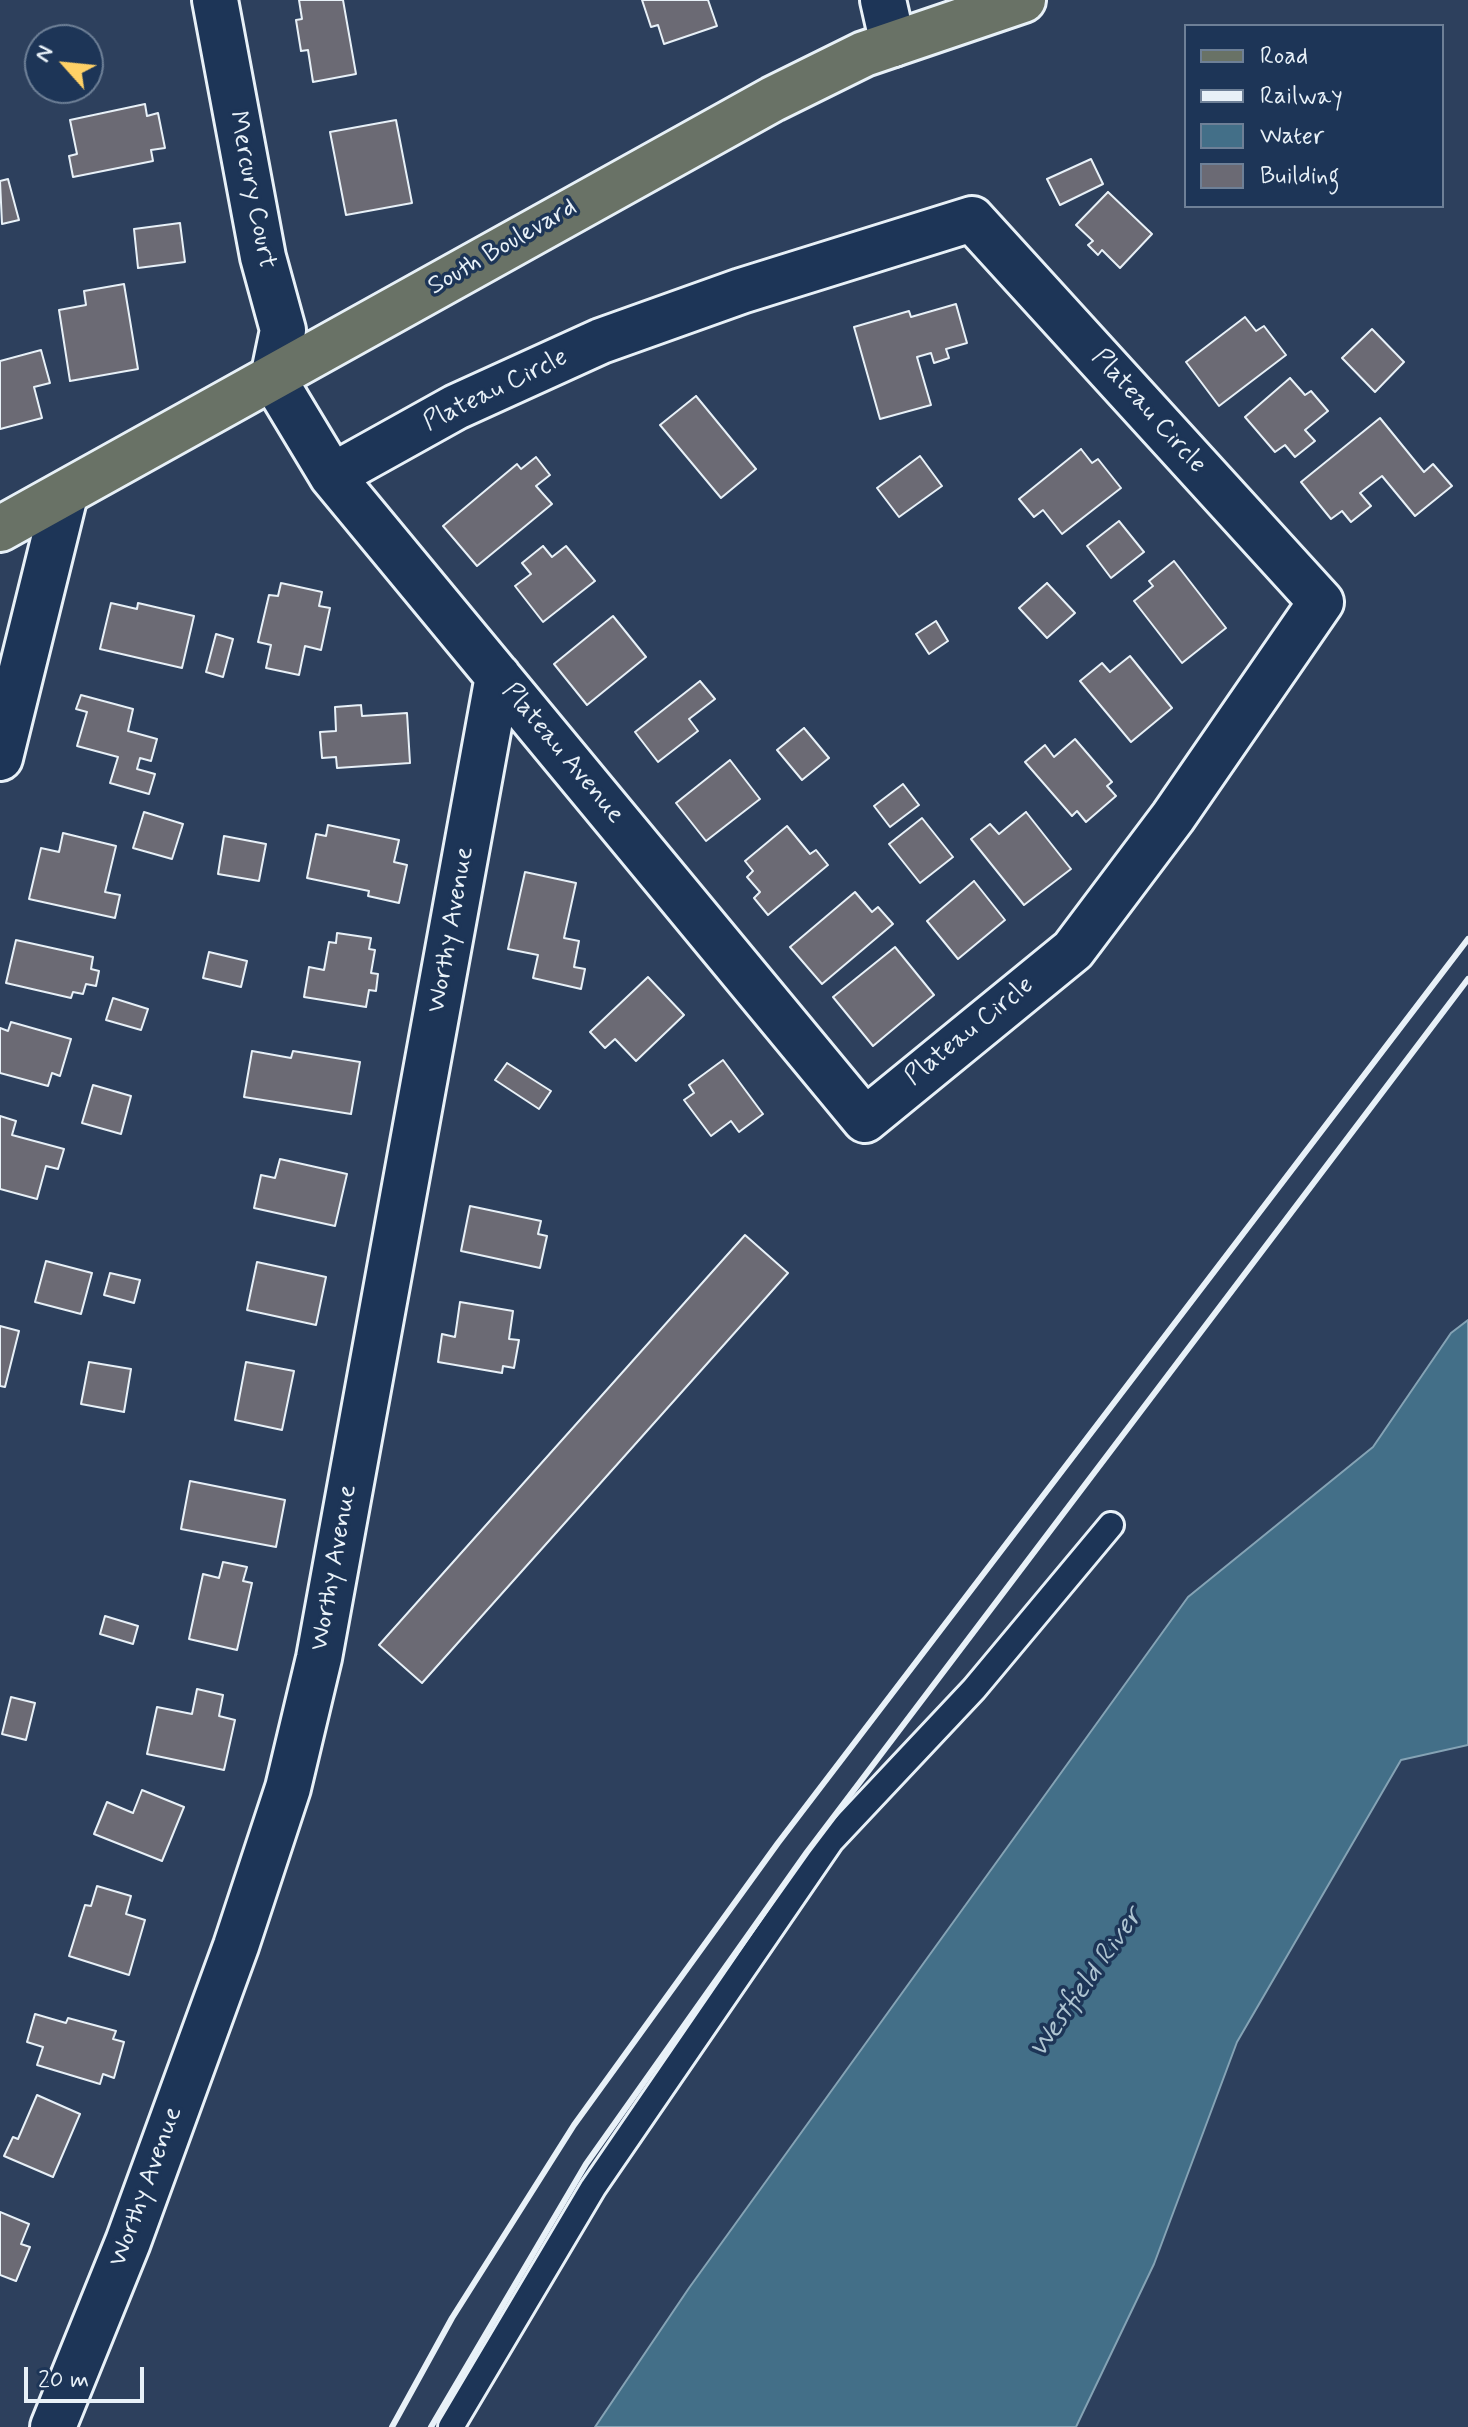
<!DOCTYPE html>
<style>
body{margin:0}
#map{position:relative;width:1468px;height:2427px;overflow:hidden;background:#2d405d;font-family:Mynerve,sans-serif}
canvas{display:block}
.legend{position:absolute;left:1184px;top:24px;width:260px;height:184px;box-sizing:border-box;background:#1d3557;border:2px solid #6e8097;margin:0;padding:10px 14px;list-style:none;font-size:24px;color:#e8f1f8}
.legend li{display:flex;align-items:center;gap:16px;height:40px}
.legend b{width:40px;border:2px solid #6e8097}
.north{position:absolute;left:24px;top:24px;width:80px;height:80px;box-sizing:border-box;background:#1d3557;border:2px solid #6e8097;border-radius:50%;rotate:297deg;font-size:22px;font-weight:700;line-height:32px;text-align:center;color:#e8f1f8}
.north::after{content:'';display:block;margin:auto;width:28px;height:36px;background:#ffd166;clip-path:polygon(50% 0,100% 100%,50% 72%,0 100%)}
.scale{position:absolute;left:24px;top:2367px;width:120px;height:36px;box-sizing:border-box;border:4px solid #e8f1f8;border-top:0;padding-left:10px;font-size:24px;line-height:28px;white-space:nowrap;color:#e8f1f8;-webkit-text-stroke:6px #1d3557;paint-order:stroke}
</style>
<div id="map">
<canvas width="1468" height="2427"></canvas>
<ul class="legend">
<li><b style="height:10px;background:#697266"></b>Road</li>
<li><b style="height:10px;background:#e8f1f8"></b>Railway</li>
<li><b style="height:22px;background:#436f88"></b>Water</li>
<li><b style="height:22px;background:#6b6a74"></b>Building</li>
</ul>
<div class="north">N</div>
<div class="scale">20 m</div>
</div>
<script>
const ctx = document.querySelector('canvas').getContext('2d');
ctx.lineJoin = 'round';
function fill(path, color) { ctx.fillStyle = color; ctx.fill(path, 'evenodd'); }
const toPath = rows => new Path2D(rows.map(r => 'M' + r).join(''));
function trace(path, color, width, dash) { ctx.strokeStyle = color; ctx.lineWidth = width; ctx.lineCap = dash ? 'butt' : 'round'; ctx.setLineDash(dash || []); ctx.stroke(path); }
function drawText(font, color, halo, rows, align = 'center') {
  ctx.font = font + ' Mynerve,sans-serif'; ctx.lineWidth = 7; ctx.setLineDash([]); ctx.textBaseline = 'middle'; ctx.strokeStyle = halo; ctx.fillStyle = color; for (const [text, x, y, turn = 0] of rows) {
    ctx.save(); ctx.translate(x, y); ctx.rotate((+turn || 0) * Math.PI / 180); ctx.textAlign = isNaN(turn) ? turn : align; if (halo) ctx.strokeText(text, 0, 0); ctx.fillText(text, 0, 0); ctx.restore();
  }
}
const water = toPath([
 [1468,1320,1468,1745,1401,1760,1237,2042,1154,2264,1076,2427,595,2427,689,2288,1188,1597,1373,1447,1451,1333,1468,1320]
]);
const building = toPath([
 [299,0,343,0,356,74,313,82,308,50,301,51,296,20,302,19,299,0],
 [642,0,708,0,717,26,664,44,658,25,651,27,642,0],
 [145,104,147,116,158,113,165,148,151,150,153,161,73,177,69,156,77,154,70,120,145,104],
 [396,120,412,203,346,215,330,132,396,120],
 [1091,159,1103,184,1060,205,1047,179,1091,159],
 [8,179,19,220,2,224,0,181,8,179],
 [1108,192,1152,234,1120,268,1102,250,1098,255,1088,245,1093,241,1076,225,1108,192],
 [180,223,185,262,138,268,134,229,180,223],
 [124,284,138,369,70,381,59,310,86,305,84,291,124,284],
 [956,304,967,343,946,349,949,358,934,363,931,353,917,357,931,405,880,419,854,327,909,311,911,317,956,304],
 [1245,317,1256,331,1264,326,1286,355,1219,406,1186,362,1245,317],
 [1372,329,1404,362,1375,392,1342,358,1372,329],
 [41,350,50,383,34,387,42,418,0,429,0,361,41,350],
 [1290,378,1305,395,1311,391,1328,411,1305,430,1315,441,1295,457,1285,445,1275,452,1245,417,1290,378],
 [696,396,756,469,721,498,660,425,696,396],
 [1380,418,1424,472,1433,464,1452,486,1415,516,1382,476,1360,493,1371,506,1351,522,1342,511,1331,519,1301,482,1380,418],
 [1081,449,1092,463,1098,459,1121,488,1062,534,1043,510,1034,517,1019,499,1081,449],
 [920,456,942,486,899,517,877,488,920,456],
 [536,457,550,475,536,486,552,504,477,566,443,526,517,464,521,469,536,457],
 [1119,521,1144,552,1111,578,1087,546,1119,521],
 [543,546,552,557,566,546,595,581,543,622,515,586,531,574,522,563,543,546],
 [1174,561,1226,628,1182,663,1134,601,1153,586,1149,581,1174,561],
 [281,583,322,592,319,606,330,608,321,650,305,646,299,675,266,668,271,645,258,642,269,595,278,596,281,583],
 [1047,583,1075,613,1047,638,1019,608,1047,583],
 [111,603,137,609,138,603,194,616,182,668,100,649,111,603],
 [613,616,646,657,587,705,554,664,613,616],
 [936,621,948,641,929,654,916,634,936,621],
 [216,634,233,639,223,677,206,672,216,634],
 [1130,656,1172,708,1131,742,1080,681,1102,663,1110,672,1130,656],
 [700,681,715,699,689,719,698,731,658,762,635,732,700,681],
 [81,695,133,709,128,731,157,739,151,761,140,758,137,769,155,774,149,794,110,783,118,757,77,746,87,712,76,709,81,695],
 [361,705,362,716,407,713,410,763,337,768,336,757,322,758,320,732,336,731,335,707,361,705],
 [804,728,829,758,802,780,777,750,804,728],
 [1075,739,1112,782,1107,786,1116,796,1086,822,1077,811,1072,816,1025,762,1045,745,1054,757,1075,739],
 [730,760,760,799,706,841,676,803,730,760],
 [903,784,919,805,890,827,874,806,903,784],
 [144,812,183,824,172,859,133,848,144,812],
 [1026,812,1071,869,1024,905,971,839,990,824,999,834,1026,812],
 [922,818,953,857,920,883,889,844,922,818],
 [328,825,399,840,394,862,407,865,399,903,368,896,369,891,307,878,316,834,326,836,328,825],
 [787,826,810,854,816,850,828,865,768,915,754,898,760,892,747,877,753,871,745,861,787,826],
 [63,833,116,846,105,892,120,895,115,918,29,899,41,848,59,852,63,833],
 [224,836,266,844,259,881,218,874,224,836],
 [525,872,576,883,564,938,579,941,574,967,585,969,581,989,533,978,538,955,508,949,525,872],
 [974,881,1005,920,958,959,927,921,974,881],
 [855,892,872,912,878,907,893,924,822,984,790,947,855,892],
 [337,933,371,938,369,949,375,950,371,973,378,974,376,991,369,990,366,1007,304,997,309,967,324,970,329,942,336,943,337,933],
 [16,940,93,957,91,969,99,971,96,986,86,984,83,994,73,992,71,998,6,983,16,940],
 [895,947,934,995,873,1046,833,997,895,947],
 [209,952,247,961,241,987,203,978,209,952],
 [648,977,684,1015,636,1061,615,1039,605,1048,590,1032,648,977],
 [113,998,148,1009,141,1030,106,1020,113,998],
 [11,1022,71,1039,60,1076,52,1073,48,1086,0,1073,0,1028,8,1031,11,1022],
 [252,1051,291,1058,293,1051,360,1062,351,1114,244,1097,252,1051],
 [723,1060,763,1114,739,1132,731,1121,711,1136,684,1100,694,1093,689,1085,723,1060],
 [507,1063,551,1091,539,1109,495,1080,507,1063],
 [93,1085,131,1096,121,1134,82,1123,93,1085],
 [0,1116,16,1121,12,1135,64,1149,58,1169,46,1166,37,1199,0,1189,0,1116],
 [280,1159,347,1174,335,1226,254,1208,261,1175,275,1178,280,1159],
 [470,1206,541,1221,538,1234,547,1236,540,1268,461,1251,470,1206],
 [745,1235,788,1273,422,1683,379,1645,745,1235],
 [46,1261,92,1273,81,1314,35,1302,46,1261],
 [257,1262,326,1277,316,1325,247,1310,257,1262],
 [110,1273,140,1280,134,1303,104,1295,110,1273],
 [460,1302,513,1311,509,1339,519,1340,514,1368,503,1366,502,1373,438,1362,442,1334,455,1337,460,1302],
 [0,1326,19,1331,5,1387,0,1386,0,1326],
 [89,1362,131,1369,124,1412,81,1404,89,1362],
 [246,1362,294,1371,282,1430,235,1420,246,1362],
 [190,1481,285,1500,276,1547,181,1529,190,1481],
 [223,1562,247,1567,243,1581,252,1583,237,1650,189,1639,203,1574,219,1578,223,1562],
 [105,1616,138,1626,133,1644,100,1634,105,1616],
 [197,1689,223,1695,219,1716,235,1720,224,1770,147,1754,157,1707,192,1714,197,1689],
 [11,1697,35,1703,26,1740,2,1734,11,1697],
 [142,1790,184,1807,162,1861,94,1834,107,1802,133,1813,142,1790],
 [97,1886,131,1896,126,1914,145,1920,129,1975,69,1956,85,1905,91,1906,97,1886],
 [35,2014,66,2023,68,2018,116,2031,113,2039,124,2042,114,2078,103,2074,100,2084,37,2065,43,2047,27,2042,35,2014],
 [37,2095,80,2114,53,2177,4,2156,13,2137,18,2139,37,2095],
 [0,2212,29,2224,21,2244,30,2247,16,2281,0,2275,0,2212]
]);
const lane = toPath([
 [451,2427,593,2188,831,1841,974,1689,1111,1525]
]);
const street = toPath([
 [215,0,263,257,283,330,273,378,332,476,865,1120,1073,950,1173,817,1321,602,972,219,741,291,601,341,456,407,332,476],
 [883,0,893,44],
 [0,758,65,495],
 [53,2427,128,2242,236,1946,288,1788,319,1658,498,676]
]);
const primary = toPath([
 [0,529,773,99,864,54,1023,0]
]);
const rail = toPath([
 [392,2427,452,2318,574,2125,778,1843,1468,939],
 [431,2427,586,2164,807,1852,1468,979]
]);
const streetNames = [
 ["Mercury Court",251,190,79],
 ["South Boulevard",503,248,-30],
 ["Plateau Circle",496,391,-26],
 ["Plateau Circle",1148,412,48],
 ["Plateau Avenue",562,754,50],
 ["Worthy Avenue",452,930,-80],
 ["Plateau Circle",970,1032,-39],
 ["Worthy Avenue",335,1568,-80],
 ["Worthy Avenue",147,2187,-70]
];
const waterNames = [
 ["Westfield River",1087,1984,-55]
];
fill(water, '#436f88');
trace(water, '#85a3b5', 2);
fill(building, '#6b6a74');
trace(building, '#e8f1f8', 2);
trace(lane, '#e8f1f8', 30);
trace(street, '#e8f1f8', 50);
trace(primary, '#e8f1f8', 50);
trace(lane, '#1d3557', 24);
trace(street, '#1d3557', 44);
trace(primary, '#697266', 44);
trace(rail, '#e8f1f8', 6);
drawText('26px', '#e8f1f8', '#1d3557', streetNames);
drawText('italic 28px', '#aec4d1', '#1d3557', waterNames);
</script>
